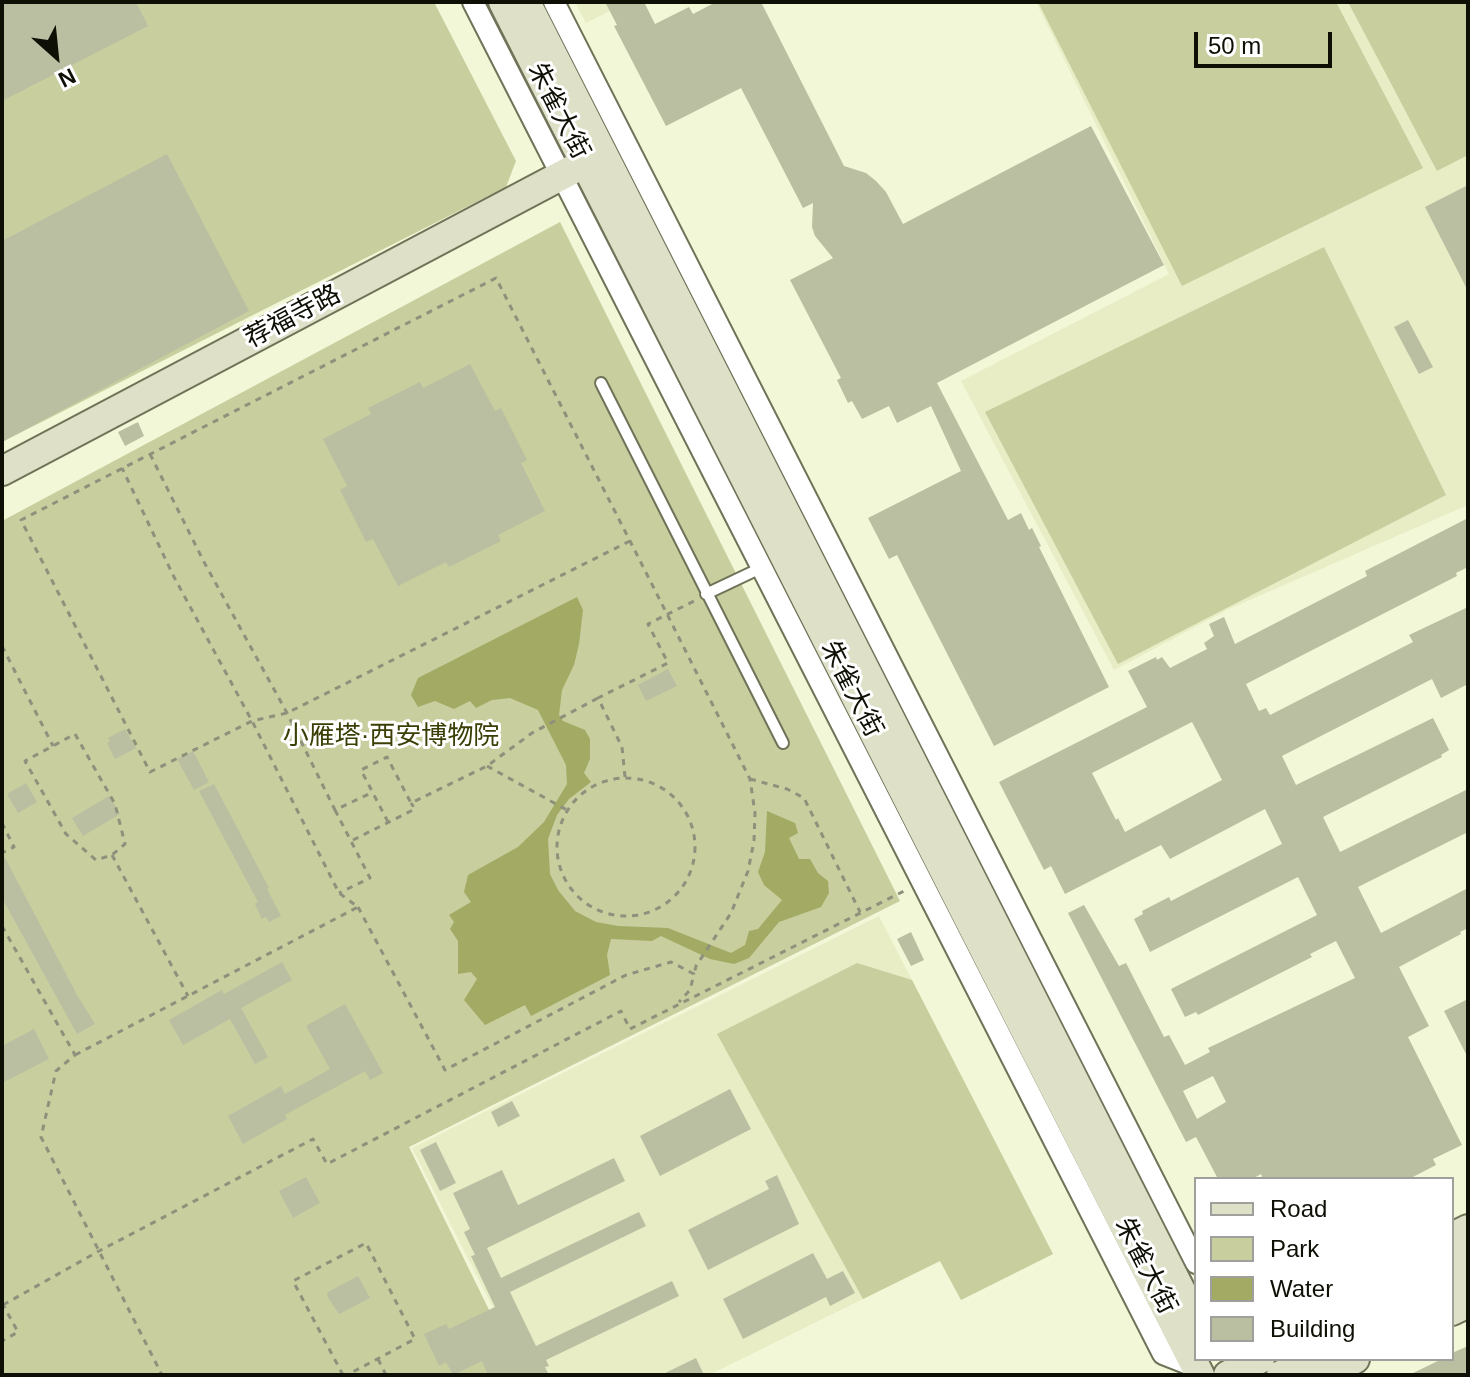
<!DOCTYPE html>
<html>
<head>
<meta charset="utf-8">
<style>
  body { margin:0 }
  #map { position:relative; width:1470px; height:1377px; overflow:hidden; background:#f2f7d7; font-family:Arial,sans-serif }
  canvas { display:block }
  .frame { position:absolute; inset:0; border:4px solid #0e0f05; pointer-events:none }
  .legend { position:absolute; left:1194px; top:1177px; width:260px; height:184px; box-sizing:border-box; background:#fff; border:2px solid #9f9f9b; margin:0; padding:10px 14px; list-style:none; font-size:24px; color:#0e0f05 }
  .legend li { display:flex; align-items:center; gap:16px; height:40px }
  .legend b { width:40px; border:2px solid #9f9f9b }
  .north { position:absolute; left:16px; top:16px; width:80px; height:80px; -webkit-text-stroke:6px #fff; paint-order:stroke; rotate:153deg; font-size:22px; font-weight:700; line-height:32px; text-align:center; color:#0e0f05 }
  .north::after { content:''; display:block; margin:auto; width:28px; height:36px; background:#0e0f05; clip-path:polygon(50% 0,100% 100%,50% 72%,0 100%) }
  .scale { position:absolute; left:1194px; top:32px; width:138px; height:36px; box-sizing:border-box; border:4px solid #0e0f05; border-top:0; padding-left:10px; font-size:24px; line-height:28px; white-space:nowrap; color:#0e0f05; -webkit-text-stroke:6px #fff; paint-order:stroke }
</style>
</head>
<body>
<div id="map">
<canvas width="1470" height="1377"></canvas>
<div class="frame"></div>
<ul class="legend">
<li><b style="height:10px;background:#dee0c8"></b>Road</li>
<li><b style="height:22px;background:#c8ce9e"></b>Park</li>
<li><b style="height:22px;background:#a3aa63"></b>Water</li>
<li><b style="height:22px;background:#bbbfa1"></b>Building</li>
</ul>
<div class="north">N</div>
<div class="scale">50 m</div>
</div>
<script>
const ctx = document.querySelector('canvas').getContext('2d');
ctx.lineJoin = 'round';
function fillPath(path, color) {
  ctx.fillStyle = color;
  ctx.fill(path, 'evenodd');
}
function toPath(rows) {
  const path = new Path2D();
  for (const r of rows) {
    if (r.length === 3) {
      path.moveTo(r[0] + r[2], r[1]);
      path.arc(r[0], r[1], r[2], 0, 2 * Math.PI);
      continue;
    }
    path.moveTo(r[0], r[1]);
    for (let i = 2; i < r.length; i += 2) path.lineTo(r[i], r[i + 1]);
  }
  return path;
}
function strokePath(path, color, width, dash) {
  ctx.strokeStyle = color;
  ctx.lineWidth = width;
  ctx.lineCap = dash ? 'butt' : 'round';
  ctx.setLineDash(dash || []);
  ctx.stroke(path);
}
function drawText(font, color, halo, rows, align = 'center') {
  ctx.font = font + ' Arial,"Noto Sans SC",sans-serif';
  ctx.lineWidth = 6;
  ctx.setLineDash([]);
  ctx.textBaseline = 'middle';
  ctx.strokeStyle = halo;
  ctx.fillStyle = color;
  for (const [text, x, y, turn = 0] of rows) {
    ctx.save();
    ctx.translate(x, y);
    ctx.rotate((+turn || 0) * Math.PI / 180);
    ctx.textAlign = isNaN(turn) ? turn : align;
    if (halo) ctx.strokeText(text, 0, 0);
    ctx.fillText(text, 0, 0);
    ctx.restore();
  }
}
fillPath(toPath([
  [575,2,628,2,586,23],
  [1036,2,1468,2,1468,505,1229,609,1114,670,961,381,1169,274],
  [879,916,1053,1254,961,1300,940,1261,709,1375,527,1375,412,1148]
]), '#e8edc6');
fillPath(toPath([
  [2,2,434,2,516,161,506,187,2,442],
  [1038,2,1336,2,1423,168,1182,286],
  [1348,2,1468,2,1468,155,1437,171],
  [560,222,900,901,409,1147,521,1375,2,1375,2,521],
  [1324,247,1446,495,1118,664,985,412],
  [857,963,912,980,1053,1254,961,1300,940,1261,863,1299,717,1034]
]), '#c8ce9e');
fillPath(toPath([
  [577,597,583,610,579,644,574,665,562,690,559,715,563,721,585,730,590,739,590,759,584,773,591,782,569,799,557,815,548,839,550,874,558,890,575,911,596,922,618,926,668,928,731,953,745,945,749,931,758,929,782,900,764,885,758,872,765,852,767,811,795,823,798,833,789,838,799,859,810,859,818,873,828,881,829,893,821,907,779,922,749,958,734,964,710,959,661,936,652,941,611,939,607,955,610,975,531,1016,525,1005,485,1025,464,1000,477,979,471,972,458,974,458,941,450,929,454,922,449,915,471,902,464,892,468,875,518,847,544,822,567,784,566,765,538,710,510,698,492,700,476,708,470,701,454,709,435,701,418,707,411,695,418,678]
]), '#a3aa63');
fillPath(toPath([
  [2,2,136,2,148,26,2,101],
  [605,2,644,2,655,24,689,7,693,14,716,2,761,2,844,166,866,173,876,181,886,192,903,224,1091,126,1164,265,937,383,1008,520,1021,513,1029,530,1032,528,1041,546,1039,547,1109,687,994,746,897,555,889,559,868,518,961,471,931,406,897,423,889,406,862,419,852,401,848,403,837,380,841,378,790,280,833,258,815,236,812,227,813,203,803,208,741,88,666,126,614,26,617,25],
  [167,154,249,311,2,442,2,241],
  [1468,185,1468,291,1425,207],
  [1408,320,1433,367,1419,374,1394,327],
  [470,364,495,411,501,408,527,460,521,463,545,511,498,535,501,541,449,567,446,562,398,586,373,539,366,542,340,490,347,486,323,439,371,414,368,408,420,382,423,388],
  [138,422,144,436,125,446,118,432],
  [1468,518,1468,567,1456,573,1457,576,1246,684,1259,711,1266,708,1270,715,1413,642,1409,635,1468,607,1468,684,1441,698,1432,679,1282,756,1296,785,1433,718,1449,750,1441,755,1442,757,1323,817,1340,852,1468,789,1468,832,1358,887,1381,933,1468,888,1468,928,1460,932,1461,934,1399,967,1429,1026,1408,1037,1462,1145,1433,1159,1436,1165,1409,1179,1263,1179,1261,1174,1252,1179,1218,1179,1196,1137,1186,1142,1068,913,1084,905,1119,966,1126,963,1164,1037,1169,1035,1185,1065,1210,1052,1208,1048,1355,978,1336,941,1310,954,1312,957,1253,987,1198,1015,1196,1012,1185,1017,1171,989,1317,915,1298,877,1150,952,1134,919,1143,914,1142,911,1169,897,1171,901,1282,844,1265,809,1170,859,1161,845,1065,894,1051,866,1044,870,999,782,1147,707,1128,671,1156,657,1157,660,1162,657,1170,668,1207,649,1204,643,1214,636,1209,624,1224,617,1235,644,1367,576,1365,571],
  [1192,722,1222,780,1125,832,1118,818,1116,820,1092,773],
  [1213,1076,1226,1102,1197,1119,1183,1091],
  [668,669,677,686,646,701,638,685],
  [125,729,136,748,115,759,107,743,110,741,108,738],
  [193,751,209,782,194,790,177,759],
  [26,783,37,802,18,813,7,794],
  [214,784,269,888,267,889,281,916,269,922,266,917,262,919,255,904,258,902,199,791],
  [109,796,120,814,83,836,72,818],
  [2,852,77,995,95,1024,77,1034,2,898],
  [911,932,924,960,911,966,897,939],
  [282,962,292,980,241,1008,268,1057,255,1064,230,1019,183,1045,169,1020,222,990,224,994],
  [1468,999,1468,1058,1444,1011],
  [345,1004,383,1073,370,1080,365,1071,285,1115,287,1119,243,1144,228,1116,281,1086,285,1094,330,1069,306,1026],
  [34,1029,49,1059,2,1083,2,1046],
  [730,1089,751,1129,660,1176,640,1136],
  [512,1101,520,1116,498,1127,491,1112],
  [436,1142,456,1183,440,1191,420,1150],
  [614,1158,625,1181,487,1248,501,1278,639,1212,646,1226,510,1292,536,1346,672,1281,679,1296,546,1360,549,1366,545,1367,549,1375,488,1375,482,1361,453,1375,446,1362,439,1366,424,1334,446,1324,449,1329,495,1307,471,1256,475,1255,464,1232,470,1229,453,1193,502,1170,518,1205],
  [777,1175,799,1224,708,1270,688,1230,769,1189,765,1181],
  [306,1177,320,1203,293,1218,279,1191],
  [813,1253,827,1279,843,1271,855,1293,830,1306,826,1297,743,1339,723,1299],
  [358,1276,370,1298,339,1314,327,1296,328,1292],
  [1468,1346,1468,1375,1409,1375,1442,1359,1452,1359,1452,1353],
  [696,1358,704,1375,661,1375]
]), '#bbbfa1');
const lane = toPath([
  [601,383,783,743],
  [706,594,763,567]
]);
const street = toPath([
  [473,2,1163,1354,1196,1367],
  [554,2,1196,1263]
]);
const secondary = toPath([
  [503,2,1200,1375],
  [526,2,1196,1320],
  [2,471,585,163],
  [1452,1237,1468,1229],
  [1452,1262,1468,1254],
  [1452,1287,1468,1279],
  [1452,1311,1468,1303],
  [1228,1375,1260,1359],
  [1281,1375,1312,1359],
  [1323,1375,1355,1359]
]);
strokePath(lane, '#707358', 14);
strokePath(street, '#707358', 24);
strokePath(secondary, '#707358', 32);
strokePath(toPath([
  [150,454,204,562,287,713,335,810,373,792],
  [630,541,287,713,252,721,150,772,21,520,496,278,630,541,667,614,750,779,755,813,754,841,748,871,731,913,696,966,694,974],
  [2,646,53,746],
  [75,734,115,804,125,844,112,855,96,860,66,834,25,761,75,734],
  [487,766,567,810],
  [625,777,622,747,598,698,668,663,648,624,696,600],
  [626,847,69],
  [750,779,787,789,804,798,860,912],
  [335,810,370,878,339,893],
  [388,822,361,770,387,757,411,803,487,766,532,733,598,698],
  [2,823,14,847,2,853],
  [353,840,415,809,411,803],
  [112,855,188,996],
  [358,907,445,1070,626,975,671,962,694,974,690,990,679,1002],
  [2,926,75,1055,56,1071,41,1137,162,1375],
  [75,1055,358,907,339,893,252,721,174,577,122,468],
  [2,1303,18,1332,2,1341],
  [3,1305,99,1251,313,1139,327,1164,621,1011,630,1029,904,891],
  [378,1359,386,1375],
  [343,1375,293,1281,366,1243,415,1339,347,1375]
]), '#8e917b', 3, [6, 6]);
strokePath(lane, '#fff', 10);
strokePath(street, '#fff', 20);
strokePath(secondary, '#dee0c8', 28);
drawText('26px', '#0e0f05', '#fff', [
  ["朱雀大街",558,111,63],
  ["荐福寺路",293,317,-28],
  ["朱雀大街",851,689,63],
  ["朱雀大街",1145,1266,63]
]);
drawText('26px', '#3b3f05', '#fff', [
  ["小雁塔·西安博物院",391,737]
]);
</script>
</body>
</html>
